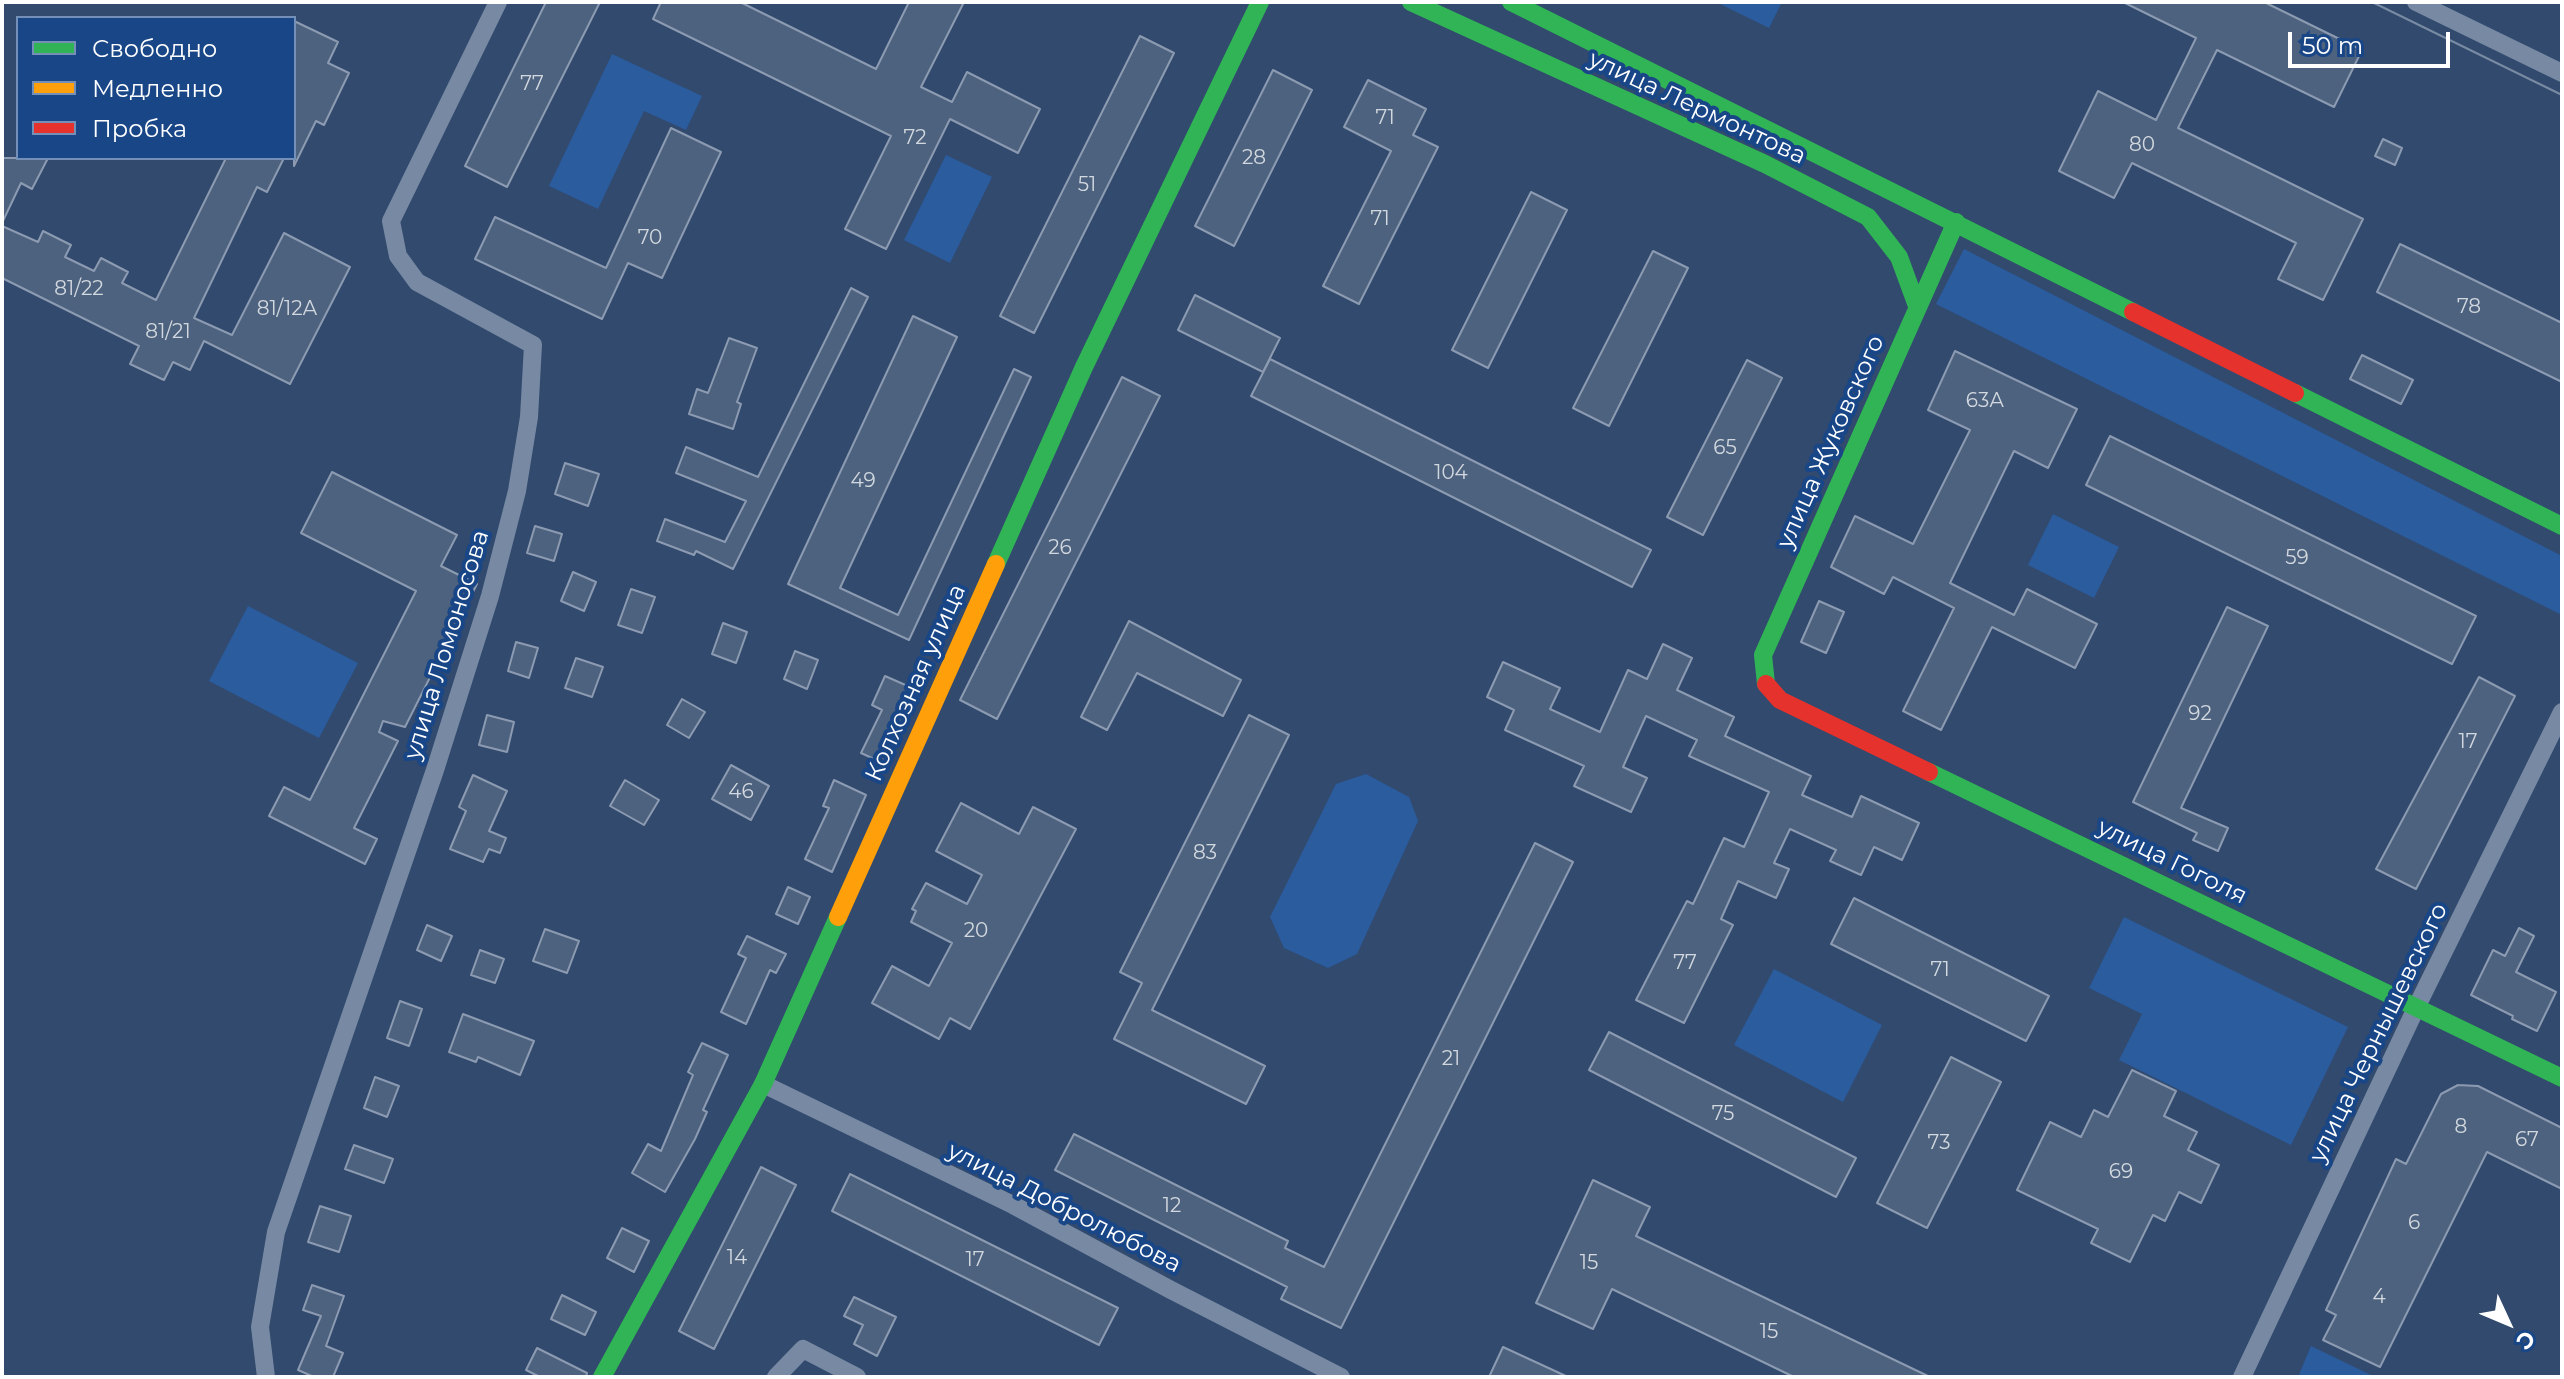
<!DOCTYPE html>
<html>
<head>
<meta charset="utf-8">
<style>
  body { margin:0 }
  #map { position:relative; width:2564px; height:1379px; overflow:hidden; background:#314a6e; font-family:Montserrat,sans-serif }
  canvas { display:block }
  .frame { position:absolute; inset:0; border:4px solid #fff; pointer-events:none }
  .legend { position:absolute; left:16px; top:16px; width:280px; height:144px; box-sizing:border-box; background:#184687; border:2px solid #7490b7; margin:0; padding:10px 14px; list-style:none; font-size:24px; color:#fff }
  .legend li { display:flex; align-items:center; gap:16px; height:40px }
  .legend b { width:40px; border:2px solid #7490b7 }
  .north { position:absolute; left:2468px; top:1283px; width:80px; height:80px; -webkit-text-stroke:6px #184687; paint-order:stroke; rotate:134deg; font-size:22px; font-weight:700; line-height:32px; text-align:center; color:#fff }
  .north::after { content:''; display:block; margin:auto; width:28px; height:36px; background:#fff; clip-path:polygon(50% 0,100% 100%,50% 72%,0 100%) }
  .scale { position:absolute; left:2288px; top:32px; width:162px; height:36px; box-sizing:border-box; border:4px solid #fff; border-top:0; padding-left:10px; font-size:24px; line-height:28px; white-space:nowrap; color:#fff; -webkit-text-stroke:6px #184687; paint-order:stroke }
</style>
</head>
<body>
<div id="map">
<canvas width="2564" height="1379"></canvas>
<div class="frame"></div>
<ul class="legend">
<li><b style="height:10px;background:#30b455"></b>Свободно</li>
<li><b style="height:10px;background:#ff9f0a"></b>Медленно</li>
<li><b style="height:10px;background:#e5322d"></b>Пробка</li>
</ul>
<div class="north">С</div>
<div class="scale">50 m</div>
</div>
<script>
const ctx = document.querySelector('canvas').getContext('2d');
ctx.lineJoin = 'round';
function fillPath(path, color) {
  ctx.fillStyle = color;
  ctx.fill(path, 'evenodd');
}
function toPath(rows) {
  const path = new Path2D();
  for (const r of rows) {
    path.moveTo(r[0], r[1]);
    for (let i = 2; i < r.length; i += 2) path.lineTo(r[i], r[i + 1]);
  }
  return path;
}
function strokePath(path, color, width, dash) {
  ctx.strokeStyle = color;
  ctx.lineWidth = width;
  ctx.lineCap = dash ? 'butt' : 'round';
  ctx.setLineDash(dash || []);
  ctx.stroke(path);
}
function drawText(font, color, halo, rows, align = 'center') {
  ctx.font = font + ' Montserrat,sans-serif';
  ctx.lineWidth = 8;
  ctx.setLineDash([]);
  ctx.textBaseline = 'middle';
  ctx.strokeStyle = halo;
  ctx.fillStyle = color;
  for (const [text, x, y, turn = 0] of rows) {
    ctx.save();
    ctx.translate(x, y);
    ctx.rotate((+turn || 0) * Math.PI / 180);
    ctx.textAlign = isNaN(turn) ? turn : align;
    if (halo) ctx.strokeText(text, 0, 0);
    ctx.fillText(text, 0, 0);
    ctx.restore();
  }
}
fillPath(toPath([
  [1716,2,1782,2,1769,28],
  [612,54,702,96,686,130,644,111,598,209,549,186],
  [946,155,992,177,950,263,904,240],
  [1964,249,2562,556,2562,615,1936,304],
  [2053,514,2119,547,2094,598,2028,565],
  [248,606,358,663,319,738,209,681],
  [1366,774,1409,797,1418,821,1357,954,1328,968,1284,948,1270,917,1336,784],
  [2124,917,2348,1027,2291,1145,2119,1060,2142,1014,2089,988],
  [1774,969,1882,1025,1843,1102,1734,1045],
  [2311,1346,2375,1377,2298,1377]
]), '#2b5c9e');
const building = toPath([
  [546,2,600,2,507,187,465,166,546,2],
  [661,2,740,2,876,69,909,2,964,2,921,87,952,102,967,72,1040,109,1018,153,950,119,886,249,845,229,891,136,653,19,661,2],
  [2123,2,2264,2,2362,50,2334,107,2217,50,2178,128,2363,219,2323,300,2278,279,2296,243,2132,163,2114,198,2059,171,2098,91,2156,120,2196,38,2123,2],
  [294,21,338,42,328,63,349,73,324,125,316,121,294,166,294,21],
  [1140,36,1174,53,1034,333,1000,316,1140,36],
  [1273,70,1312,90,1234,246,1195,226,1273,70],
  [1368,80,1426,109,1413,135,1438,147,1359,304,1323,286,1391,151,1344,127,1368,80],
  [671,128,721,152,662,278,628,263,602,319,475,259,495,217,606,268,671,128],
  [2383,139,2402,148,2395,165,2375,156,2383,139],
  [2,158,48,158,32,189,21,183,2,223,2,158],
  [226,158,284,158,267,192,257,187,194,318,232,335,284,233,350,267,290,384,204,341,190,370,173,362,164,380,130,364,139,346,2,278,2,226,38,242,43,231,71,245,65,257,94,271,101,258,128,272,122,283,156,300,226,158],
  [1531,192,1567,210,1488,368,1452,350,1531,192],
  [2400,244,2562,323,2562,382,2377,292,2400,244],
  [1653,251,1688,268,1609,426,1573,408,1653,251],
  [851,288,868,297,733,569,696,551,694,555,657,541,665,519,725,542,746,501,676,473,686,447,758,477,851,288],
  [1195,295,1280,338,1263,372,1178,330,1195,295],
  [913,316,957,337,840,588,898,615,1014,369,1031,377,909,640,788,584,913,316],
  [729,338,757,348,737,402,741,404,733,429,689,414,697,389,708,393,729,338],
  [1955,351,2077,409,2048,468,2014,451,1950,583,2014,615,2027,589,2097,624,2075,668,1992,627,1941,730,1903,711,1954,608,1893,577,1884,594,1831,567,1855,516,1913,544,1970,430,1928,410,1955,351],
  [2362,355,2413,380,2401,404,2350,379,2362,355],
  [1270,359,1651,550,1632,587,1251,396,1270,359],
  [1747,360,1782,378,1703,535,1667,517,1747,360],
  [1122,377,1160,396,997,719,960,700,1122,377],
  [2110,436,2476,616,2452,664,2086,485,2110,436],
  [565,463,599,474,588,506,555,494,565,463],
  [332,472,457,535,441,566,477,584,405,727,383,721,379,732,398,741,354,828,377,839,365,864,269,816,284,787,310,800,416,591,301,533,332,472],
  [535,526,562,534,554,561,527,553,535,526],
  [573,572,596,582,584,611,561,601,573,572],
  [631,589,655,597,642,633,618,625,631,589],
  [1819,601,1844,612,1826,653,1801,642,1819,601],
  [2227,607,2268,626,2181,808,2228,828,2218,851,2193,840,2197,833,2133,802,2227,607],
  [1129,621,1241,680,1223,716,1137,673,1107,730,1081,717,1129,621],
  [723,623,747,632,736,663,712,654,723,623],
  [516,642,538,648,529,678,508,671,516,642],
  [1663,644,1692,658,1677,690,1734,717,1725,736,1811,776,1802,795,1852,817,1861,796,1919,823,1902,860,1874,847,1861,875,1830,861,1836,850,1790,829,1774,863,1789,869,1776,898,1738,881,1721,919,1733,925,1684,1023,1636,1000,1687,901,1693,904,1724,838,1744,847,1769,792,1689,756,1697,740,1646,716,1623,767,1647,778,1631,812,1574,786,1584,766,1505,730,1514,710,1487,697,1503,662,1560,688,1550,709,1600,732,1628,670,1647,679,1663,644],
  [795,651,818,660,807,689,784,679,795,651],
  [576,658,603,667,592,697,565,688,576,658],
  [885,676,919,691,883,763,861,753,882,710,872,705,885,676],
  [2479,677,2515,696,2416,889,2376,869,2479,677],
  [682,699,705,712,689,738,667,725,682,699],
  [487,715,514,722,507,752,479,745,487,715],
  [1249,715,1289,735,1152,1010,1265,1066,1246,1104,1114,1039,1142,983,1120,972,1249,715],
  [731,765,769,786,751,820,712,799,731,765],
  [473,775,507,791,489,831,506,838,500,853,489,849,483,862,450,849,466,811,459,807,473,775],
  [625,780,659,800,644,825,610,806,625,780],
  [834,780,866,795,832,872,805,859,829,808,823,806,834,780],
  [961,803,1019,834,1033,807,1076,829,970,1029,950,1018,939,1039,872,1003,892,966,929,986,952,943,911,922,916,911,912,909,926,883,967,904,982,875,936,851,961,803],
  [1535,843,1573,862,1341,1328,1281,1299,1287,1287,1055,1170,1074,1134,1288,1241,1285,1248,1324,1267,1535,843],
  [788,887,810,897,798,924,776,914,788,887],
  [1854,898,2049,996,2026,1041,1831,944,1854,898],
  [427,925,452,936,441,961,417,950,427,925],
  [2519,928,2534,936,2516,972,2556,992,2537,1031,2512,1019,2513,1016,2471,995,2493,950,2505,956,2519,928],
  [545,929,579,941,567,973,533,961,545,929],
  [747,936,786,954,776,973,770,970,746,1024,721,1012,746,958,738,954,747,936],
  [480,950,504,959,495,983,471,975,480,950],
  [400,1001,422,1009,409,1046,387,1038,400,1001],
  [463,1014,534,1041,520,1075,478,1057,476,1062,449,1052,463,1014],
  [1609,1032,1856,1158,1836,1197,1589,1070,1609,1032],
  [702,1043,728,1055,703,1110,707,1112,695,1139,665,1192,632,1173,648,1144,661,1151,693,1075,688,1072,702,1043],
  [1951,1057,2001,1082,1927,1228,1877,1203,1951,1057],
  [2132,1070,2176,1091,2164,1116,2197,1132,2188,1150,2219,1165,2201,1203,2179,1192,2165,1221,2153,1215,2130,1262,2091,1243,2098,1229,2017,1190,2050,1122,2081,1137,2094,1110,2108,1117,2132,1070],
  [375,1077,399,1086,387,1117,364,1108,375,1077],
  [2458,1085,2478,1086,2562,1128,2562,1189,2487,1152,2380,1367,2323,1340,2336,1315,2326,1310,2396,1159,2406,1164,2441,1094,2458,1085],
  [354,1145,393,1159,384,1183,345,1169,354,1145],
  [761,1167,796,1185,714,1349,679,1331,761,1167],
  [850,1174,1118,1308,1099,1345,832,1211,850,1174],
  [1593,1180,1650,1207,1636,1236,1930,1377,1794,1377,1612,1289,1593,1329,1536,1303,1593,1180],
  [320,1206,351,1216,339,1252,308,1242,320,1206],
  [622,1228,649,1241,634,1272,607,1258,622,1228],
  [312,1285,344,1296,326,1346,343,1353,333,1377,314,1377,298,1370,321,1316,303,1310,312,1285],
  [562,1295,596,1312,585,1335,551,1319,562,1295],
  [854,1297,896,1317,877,1356,854,1344,863,1325,844,1316,854,1297],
  [1503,1347,1568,1377,1489,1377,1503,1347],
  [537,1348,587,1373,586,1377,540,1377,526,1370,537,1348]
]);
fillPath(building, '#4d627e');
strokePath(building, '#8c9bb1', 2);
strokePath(toPath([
  [2416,2,2562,73],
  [763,1084,1013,1205,1171,1290,1341,1377],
  [266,1377,260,1327,276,1232,435,770,490,596,517,491,529,417,533,345,417,282,398,256,391,221,498,2],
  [776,1377,803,1349,857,1377],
  [2242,1377,2417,1006,2562,712]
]), '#788aa3', 18);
strokePath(toPath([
  [1411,2,1765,164,1868,217,1899,257,1917,306],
  [1511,2,2133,312],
  [2295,393,2562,526],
  [996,564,1084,367,1260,2],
  [1766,684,1763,655,1956,222],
  [1929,772,2562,1078],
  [602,1377,763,1084,838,917]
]), '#30b455', 18);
strokePath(toPath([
  [838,917,996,564]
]), '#ff9f0a', 18);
strokePath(toPath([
  [2133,312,2295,393],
  [1766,684,1780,700,1929,772]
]), '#e5322d', 18);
strokePath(toPath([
  [2372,2,2562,95]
]), '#798ba3', 2);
drawText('20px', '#d2d8df', null, [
  ["77",532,84],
  ["71",1385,118],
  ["72",915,138],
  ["80",2142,145],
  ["28",1254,158],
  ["51",1087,185],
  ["71",1380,219],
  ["70",650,238],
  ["81/22",79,289],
  ["78",2469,307],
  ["81/12А",287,309],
  ["81/21",168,332],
  ["63А",1985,401],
  ["65",1725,448],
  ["104",1451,473],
  ["49",863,481],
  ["26",1060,548],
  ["59",2297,558],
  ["92",2200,714],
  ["17",2468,742],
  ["46",741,792],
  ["83",1205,853],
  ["20",976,931],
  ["77",1685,963],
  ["71",1940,970],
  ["21",1451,1059],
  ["75",1723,1114],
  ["8",2461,1127],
  ["67",2527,1140],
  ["73",1939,1143],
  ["69",2121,1172],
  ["12",1172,1206],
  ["6",2414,1223],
  ["14",737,1258],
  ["17",975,1260],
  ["15",1589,1263],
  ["4",2379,1297],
  ["15",1769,1332]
]);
drawText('24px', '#fff', '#184687', [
  ["улица Лермонтова",1697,108,25],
  ["улица Жуковского",1831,442,-66],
  ["улица Ломоносова",447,645,-73],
  ["Колхозная улица",916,683,-66],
  ["улица Гоголя",2172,862,26],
  ["улица Чернышевского",2379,1033,-64],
  ["улица Добролюбова",1064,1208,27]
]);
</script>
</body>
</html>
